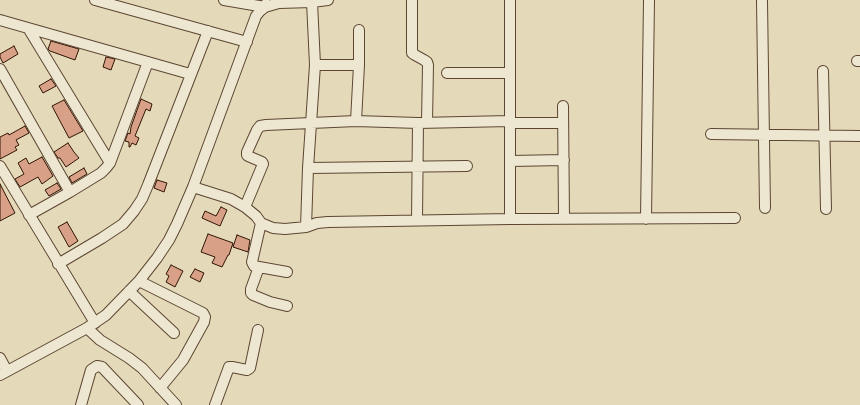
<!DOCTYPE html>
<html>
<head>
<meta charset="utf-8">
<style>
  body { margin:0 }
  canvas { display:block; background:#e4daba }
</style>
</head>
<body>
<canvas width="860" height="405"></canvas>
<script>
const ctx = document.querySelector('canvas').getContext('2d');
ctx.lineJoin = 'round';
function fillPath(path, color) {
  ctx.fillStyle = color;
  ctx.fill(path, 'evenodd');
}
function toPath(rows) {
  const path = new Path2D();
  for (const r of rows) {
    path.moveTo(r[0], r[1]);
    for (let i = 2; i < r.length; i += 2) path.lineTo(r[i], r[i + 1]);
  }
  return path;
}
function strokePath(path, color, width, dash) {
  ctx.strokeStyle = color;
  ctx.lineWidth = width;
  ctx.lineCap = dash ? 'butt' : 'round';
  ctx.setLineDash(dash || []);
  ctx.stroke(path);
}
const building = toPath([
  [51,41,79,49,75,60,50,51,48,49,51,41],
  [14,46,18,54,3,63,0,57,0,54,14,46],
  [106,57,115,59,111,70,103,67,106,57],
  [51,79,56,86,43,93,39,86,51,79],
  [141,99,152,104,150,111,146,109,135,136,139,138,136,145,132,143,130,147,129,147,129,142,125,141,128,133,130,134,131,127,141,99],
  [64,100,83,131,69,138,52,106,64,100],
  [25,126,29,133,16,140,19,145,15,147,17,150,0,159,0,137,8,133,9,135,25,126],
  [68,143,74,152,79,158,66,167,60,158,58,158,54,152,68,143],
  [42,157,53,176,42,184,38,177,20,187,15,179,24,174,18,163,26,158,29,164,42,157],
  [84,168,87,174,72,183,69,177,84,168],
  [157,180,167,183,164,192,154,188,157,180],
  [57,183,61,189,49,196,45,190,57,183],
  [0,184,15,213,0,221,0,184],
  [221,207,227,210,220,226,202,218,205,211,216,216,221,207],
  [67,222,78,241,69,247,58,227,67,222],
  [208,234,233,243,229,255,228,255,222,267,212,263,215,257,201,252,208,234],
  [237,235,250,240,248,252,233,247,237,235],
  [171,265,183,271,175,287,166,282,169,276,166,274,171,265],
  [195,269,204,273,200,282,190,277,195,269]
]);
fillPath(building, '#d7a087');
strokePath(building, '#301403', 1);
const minor = toPath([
  [95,0,247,42],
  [224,0,265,7,266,4],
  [412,0,412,53,415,55,424,60,427,62,428,65,427,123],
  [510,0,510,219],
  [762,1,765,208],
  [0,20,190,74],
  [28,28,110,163],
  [857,61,860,61],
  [315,65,359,65],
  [0,69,70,192],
  [823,71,826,209],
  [447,73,510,73],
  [563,106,564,218],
  [356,121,359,65,359,30],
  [510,123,563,123],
  [711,134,860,136],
  [510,161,564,160],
  [0,166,95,323],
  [308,168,467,166],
  [193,187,231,199,245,207,256,216,261,223,273,228,285,229,306,227,317,223,328,222,510,219,735,218],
  [245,207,263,164,262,162,248,156,247,155,247,152,257,130,260,126,266,125,356,121,418,123,510,121],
  [29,215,70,192,101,173,106,168,110,163,148,62],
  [646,219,649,0],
  [417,220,418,123],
  [261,223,252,262,254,266,259,267,287,272],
  [306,227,308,168,315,65,312,2],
  [58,264,102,238,123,224,134,211,142,199,148,185,208,31],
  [259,267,251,289,251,293,253,295,270,302,287,306],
  [139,281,203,313,205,317,204,322,183,360,160,388],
  [129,291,174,333],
  [87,328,100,340,129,358,142,368,176,405],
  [0,358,7,371],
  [0,375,87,328,106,315,139,281,157,258,169,240,177,224,193,187,256,16,260,11,265,7,279,3,312,2,328,0],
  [81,405,91,370,97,366,102,367,138,405],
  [215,405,229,367,232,367,247,370,250,368,258,330]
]);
strokePath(minor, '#5d4631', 12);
strokePath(minor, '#ede7d2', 10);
</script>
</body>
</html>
